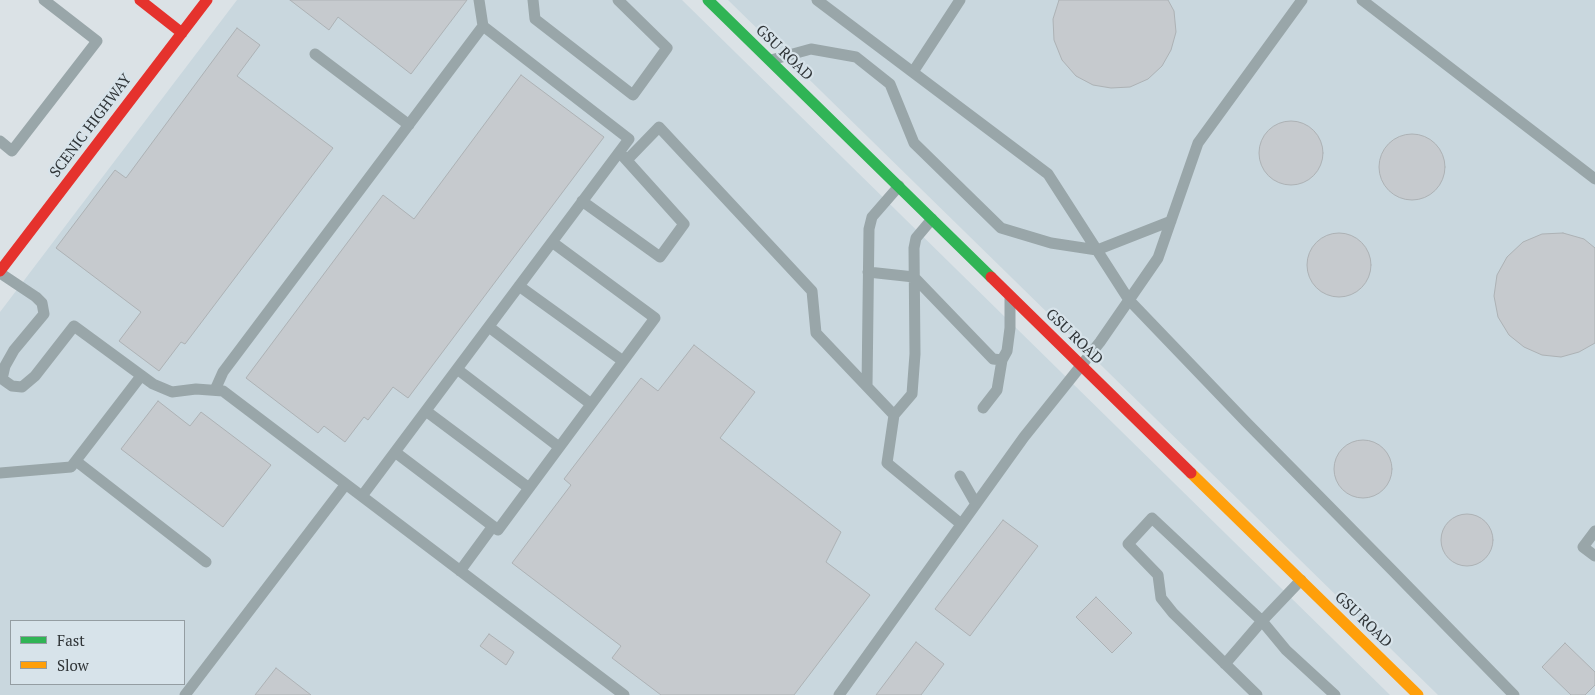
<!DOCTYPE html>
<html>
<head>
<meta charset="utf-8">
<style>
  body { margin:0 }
  #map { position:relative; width:1595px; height:695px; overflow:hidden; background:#dbe2e6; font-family:"PT Serif",serif }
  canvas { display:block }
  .legend { position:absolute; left:10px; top:620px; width:175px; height:65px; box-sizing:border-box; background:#d7e3ea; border:1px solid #949da2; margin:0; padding:6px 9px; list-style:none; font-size:15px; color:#2f3437 }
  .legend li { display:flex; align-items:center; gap:10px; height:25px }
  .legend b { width:25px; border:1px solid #949da2 }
</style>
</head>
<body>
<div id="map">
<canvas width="1595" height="695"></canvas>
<ul class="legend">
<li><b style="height:6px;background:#30b455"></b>Fast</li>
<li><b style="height:6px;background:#ff9f0a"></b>Slow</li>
</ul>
</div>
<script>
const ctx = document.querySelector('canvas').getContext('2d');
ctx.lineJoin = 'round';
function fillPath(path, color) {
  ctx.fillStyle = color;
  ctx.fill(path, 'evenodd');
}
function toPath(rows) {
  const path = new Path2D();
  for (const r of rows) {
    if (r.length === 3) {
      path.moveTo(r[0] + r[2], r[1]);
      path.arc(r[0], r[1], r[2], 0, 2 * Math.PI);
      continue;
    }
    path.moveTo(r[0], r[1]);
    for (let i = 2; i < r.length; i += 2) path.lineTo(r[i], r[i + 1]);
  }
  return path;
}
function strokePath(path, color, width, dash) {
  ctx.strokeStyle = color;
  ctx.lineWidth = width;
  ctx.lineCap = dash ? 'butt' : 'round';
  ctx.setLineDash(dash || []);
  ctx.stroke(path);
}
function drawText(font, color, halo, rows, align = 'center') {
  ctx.font = font + ' "PT Serif",serif';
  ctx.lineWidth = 4.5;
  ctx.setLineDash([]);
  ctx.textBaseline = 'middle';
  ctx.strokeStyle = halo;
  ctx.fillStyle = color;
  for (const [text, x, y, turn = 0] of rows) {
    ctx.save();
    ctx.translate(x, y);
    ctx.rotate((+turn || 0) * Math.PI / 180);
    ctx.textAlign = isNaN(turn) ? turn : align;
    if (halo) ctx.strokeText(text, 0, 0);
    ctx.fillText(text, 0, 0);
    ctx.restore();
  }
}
fillPath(toPath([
  [237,0,682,0,1390,695,0,695,0,312],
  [11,621,184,621,184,684,11,684],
  [728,0,1595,0,1595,695,1438,695]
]), '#c9d7de');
const building = toPath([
  [290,0,467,0,411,74,338,17,329,30,290,0],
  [1059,0,1168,0,1174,11,1176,32,1171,50,1162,66,1148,79,1130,87,1111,88,1093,85,1076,76,1062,60,1054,40,1053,19,1059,0],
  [237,28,260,45,237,76,333,148,185,344,181,342,159,371,119,341,141,312,56,248,115,170,126,178,237,28],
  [521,75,604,137,408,398,393,387,368,420,364,417,345,442,324,426,318,433,246,378,383,195,414,219,521,75],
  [1291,153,32],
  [1412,167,33],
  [1563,233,1584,239,1595,248,1595,343,1579,352,1561,357,1542,355,1524,347,1509,335,1498,317,1494,296,1497,275,1507,257,1523,242,1542,234,1563,233],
  [1339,265,32],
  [694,345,755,392,720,438,841,532,826,562,870,595,794,695,661,695,612,658,621,646,512,563,571,485,564,479,641,378,658,391,694,345],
  [158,401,190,426,201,412,271,465,223,527,121,449,158,401],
  [1363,469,29],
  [1467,540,26],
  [1003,520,1038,546,970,636,935,609,1003,520],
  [1096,597,1132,633,1112,653,1076,617,1096,597],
  [489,634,514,652,506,665,480,646,489,634],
  [916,642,944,664,921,695,876,695,916,642],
  [1565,643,1595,672,1595,685,1585,695,1571,695,1542,667,1565,643],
  [276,668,311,695,255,695,276,668]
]);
fillPath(building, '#c6cace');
strokePath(building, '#adb2b5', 1);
strokePath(toPath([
  [479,0,483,26],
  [533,0,535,19,633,95,667,48,618,0],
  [817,0,1048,174,1129,300,1247,423,1392,570,1514,695],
  [1362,0,1595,179],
  [315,54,409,125],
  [771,60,811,49,856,57,890,84,914,143,1001,228,1051,243,1097,250,1171,221],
  [913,72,960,0],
  [0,141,12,151,97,41,44,0],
  [627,160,659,127,812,291,816,333,894,415,887,463,961,524],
  [582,201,660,257,684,224,621,154],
  [868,272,914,277,993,359,1002,360,1007,351,1010,328,1010,299],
  [0,273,36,297,42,303,44,314,14,350,5,366,2,379,12,386,22,387,35,376,74,326,153,384,172,392,196,389,223,391,624,695],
  [519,286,623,361],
  [489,327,591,404],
  [457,369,559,447],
  [867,386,869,229,872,217,899,186],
  [215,390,223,372,483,26,629,139,362,496],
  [983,408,997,390,1002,360],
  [426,411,529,488],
  [894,415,912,394,915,354,914,248,916,238,932,219],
  [395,452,498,530,655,318,552,242],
  [76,461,206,562],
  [0,473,71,467,141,376],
  [960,476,976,504],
  [1595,531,1583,547,1595,556],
  [460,571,493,526],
  [1225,664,1262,621,1286,650,1335,695],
  [185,695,346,484],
  [839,695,1024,437,1100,342,1158,258,1198,143,1302,0],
  [1257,695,1173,613,1161,598,1158,575,1128,544,1152,518,1262,621,1301,580]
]), '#99a6a9', 11);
strokePath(toPath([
  [708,0,991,277]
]), '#30b455', 11);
strokePath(toPath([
  [1191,473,1418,695]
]), '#ff9f0a', 11);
strokePath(toPath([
  [140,0,182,33],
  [0,271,207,0],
  [991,277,1191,473]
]), '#e5322d', 11);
drawText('15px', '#2f3437', '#d7e3ea', [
  ["GSU ROAD",784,53,44],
  ["SCENIC HIGHWAY",91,126,-53],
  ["GSU ROAD",1074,337,44],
  ["GSU ROAD",1363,620,44]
]);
</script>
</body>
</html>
